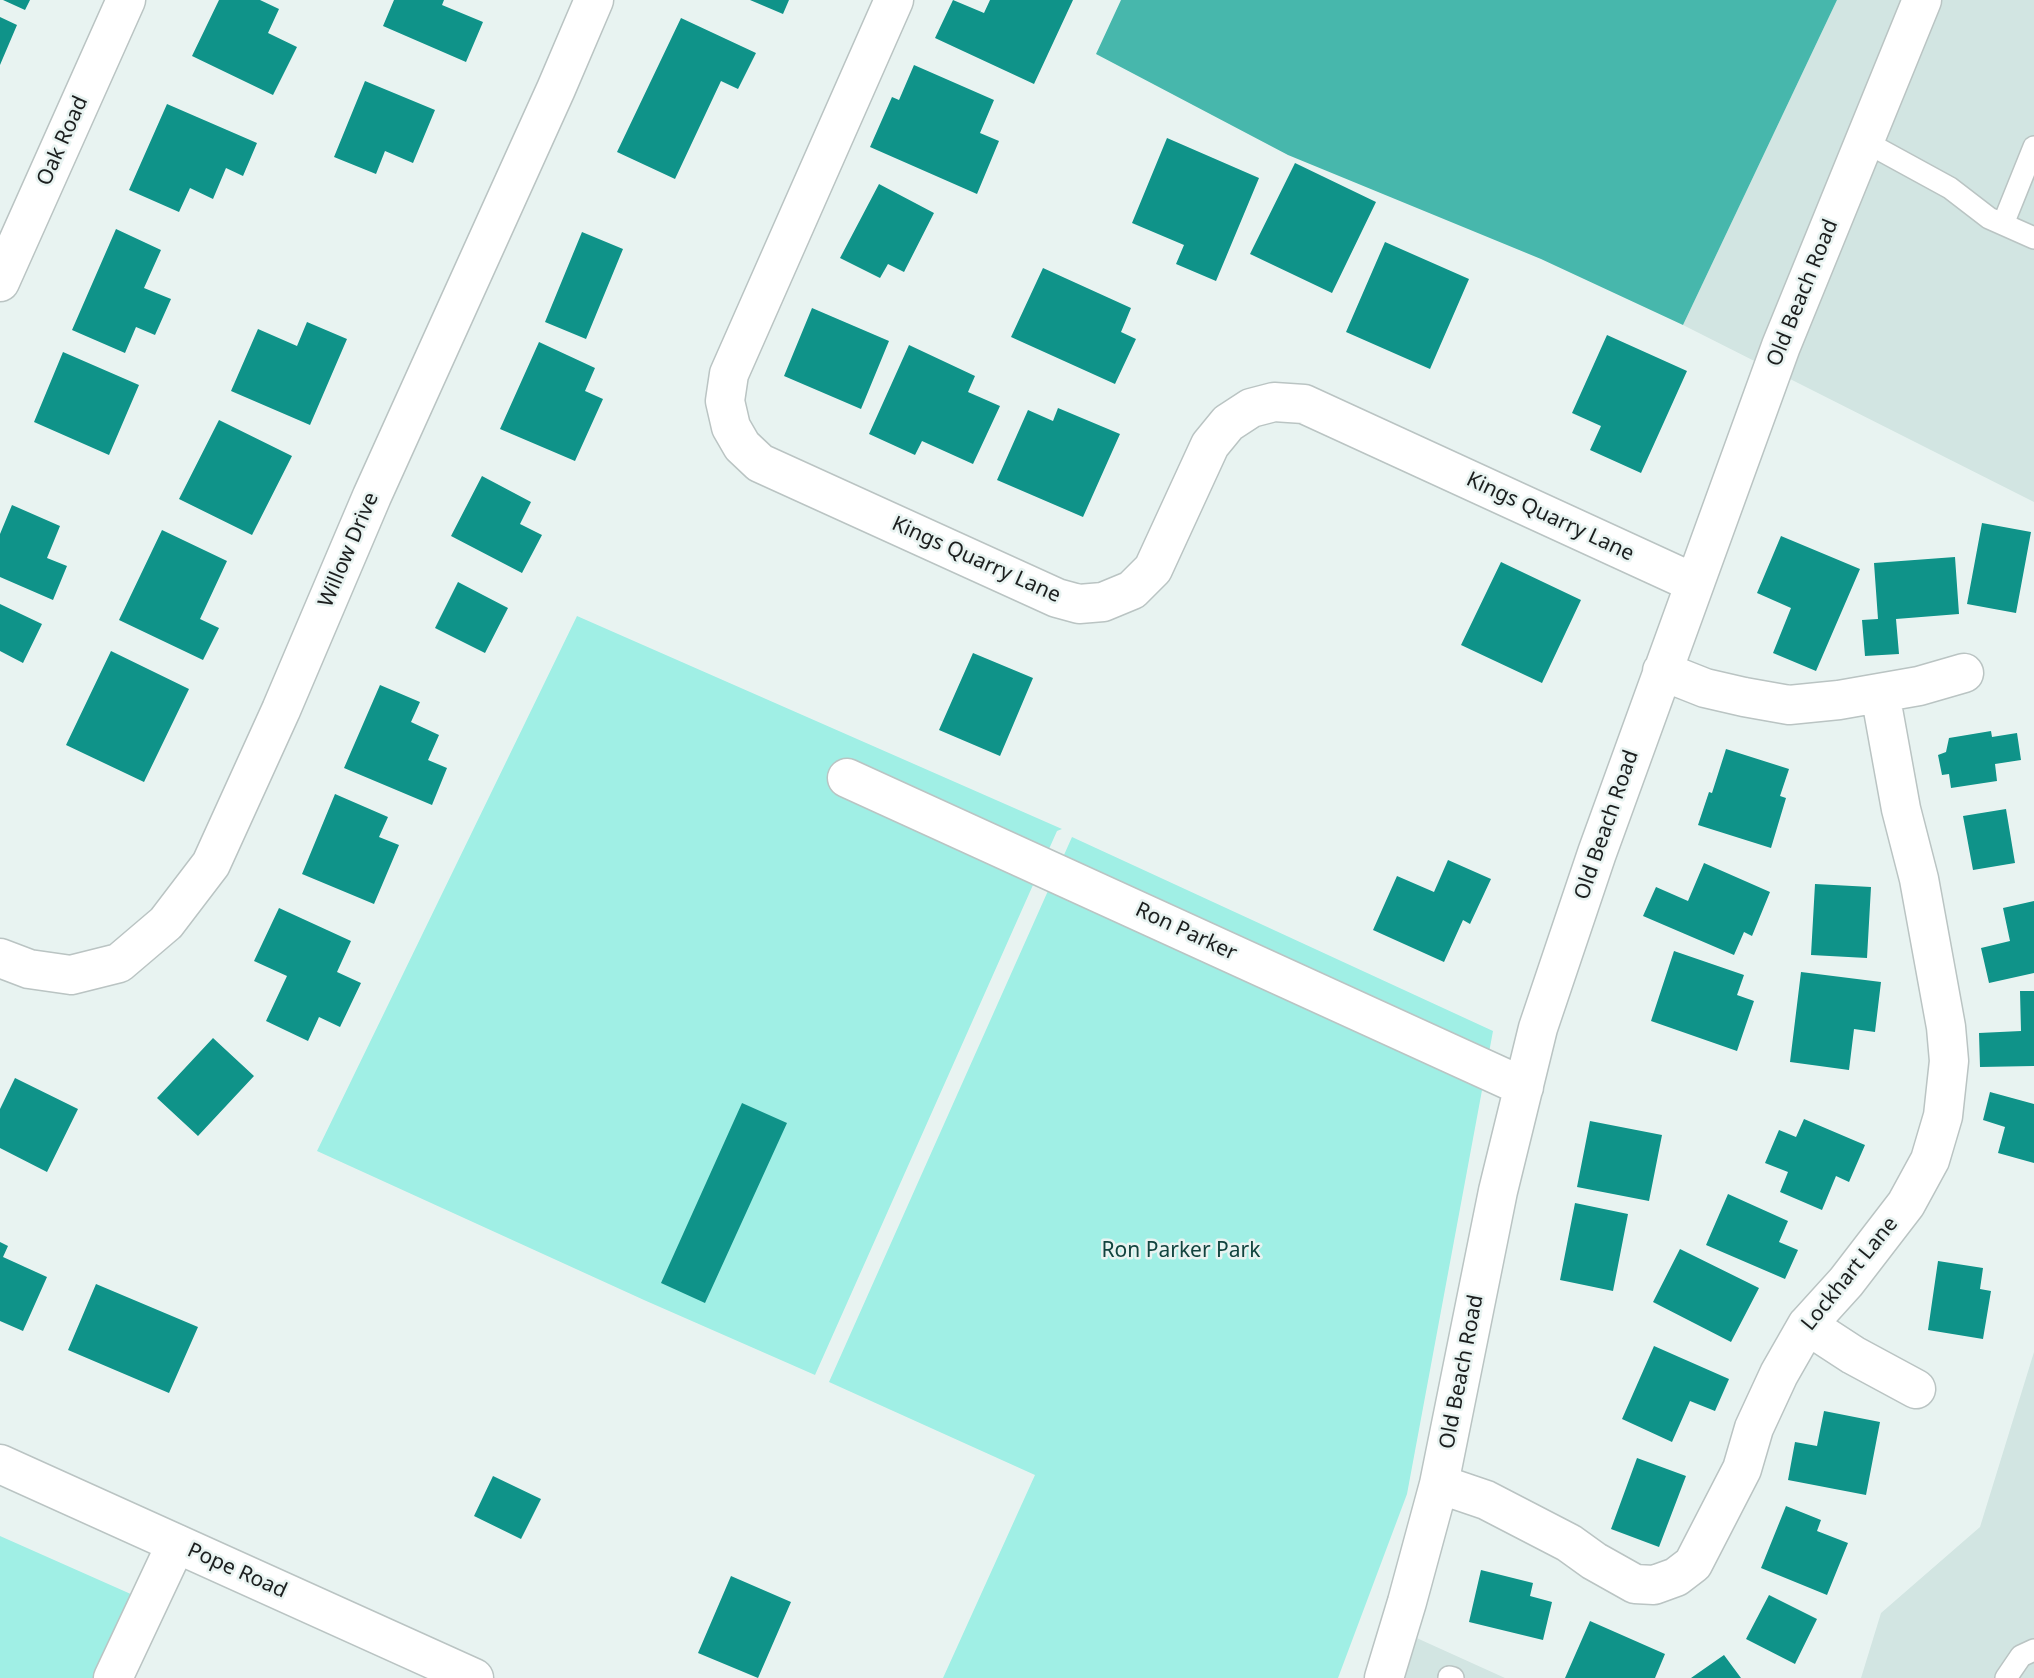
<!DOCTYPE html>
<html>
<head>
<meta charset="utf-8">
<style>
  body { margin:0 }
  canvas { display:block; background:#e8f3f1 }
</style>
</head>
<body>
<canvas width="2034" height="1678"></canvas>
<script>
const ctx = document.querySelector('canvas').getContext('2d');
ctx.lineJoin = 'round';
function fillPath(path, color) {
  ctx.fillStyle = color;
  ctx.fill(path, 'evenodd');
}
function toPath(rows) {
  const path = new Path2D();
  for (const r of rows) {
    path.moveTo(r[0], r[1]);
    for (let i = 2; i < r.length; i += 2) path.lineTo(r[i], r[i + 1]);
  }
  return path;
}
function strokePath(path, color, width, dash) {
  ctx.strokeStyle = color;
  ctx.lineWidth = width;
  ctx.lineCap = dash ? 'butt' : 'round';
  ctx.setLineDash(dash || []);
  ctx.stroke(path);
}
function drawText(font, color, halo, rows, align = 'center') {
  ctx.font = font + ' "Noto Sans",sans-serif';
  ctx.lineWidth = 5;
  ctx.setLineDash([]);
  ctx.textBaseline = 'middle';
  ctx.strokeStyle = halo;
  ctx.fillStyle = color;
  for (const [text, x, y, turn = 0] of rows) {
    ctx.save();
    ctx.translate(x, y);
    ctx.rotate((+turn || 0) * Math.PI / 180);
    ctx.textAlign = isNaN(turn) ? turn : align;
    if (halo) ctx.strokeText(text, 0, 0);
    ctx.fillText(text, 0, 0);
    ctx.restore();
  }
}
fillPath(toPath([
  [1837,0,2034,0,2034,502,1683,325],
  [2034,1352,2034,1678,1861,1678,1881,1613,1980,1527],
  [1399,1630,1505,1678,1379,1678]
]), '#d2e5e2');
fillPath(toPath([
  [577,616,1062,829,1057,831,815,1375,644,1300,317,1151],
  [1072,837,1493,1031,1407,1494,1338,1678,943,1678,1035,1475,829,1382],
  [0,1536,133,1595,96,1678,0,1678]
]), '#a0efe5');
fillPath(toPath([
  [1121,0,1837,0,1683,325,1541,259,1288,155,1096,54]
]), '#47b7ac');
fillPath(toPath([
  [3,0,30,0,25,10],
  [219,0,260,0,279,9,268,33,297,47,273,95,192,56],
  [394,0,444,0,442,5,483,22,466,62,383,26],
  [750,0,789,0,783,14],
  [953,0,984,13,990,0,1073,0,1034,84,935,38],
  [0,17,17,25,0,65],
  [681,18,756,53,738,89,721,81,675,179,617,152],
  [914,65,994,100,980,133,999,141,977,194,870,147,892,97,899,100],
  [365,81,435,110,413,163,385,151,376,174,334,157],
  [167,104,257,143,243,176,226,168,213,199,190,188,179,212,129,190],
  [1167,138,1259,178,1216,281,1176,264,1184,245,1132,223],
  [1295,163,1376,202,1332,293,1250,254],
  [879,184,934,213,904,272,888,264,880,278,840,258],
  [116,229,161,250,144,288,171,299,155,335,136,327,125,353,72,330],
  [582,232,623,249,586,339,545,322],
  [1385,242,1469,279,1430,369,1346,332],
  [1043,268,1131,308,1121,332,1136,339,1115,384,1011,337],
  [812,308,889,341,861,409,784,376],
  [307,322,347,339,310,425,231,391,258,329,297,346],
  [1607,335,1687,371,1641,473,1590,450,1601,426,1572,413],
  [539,342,595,368,585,391,603,399,575,461,500,429],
  [909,345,975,376,968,392,1000,406,973,464,922,441,915,455,869,434],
  [63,352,139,385,109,455,34,422],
  [1058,408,1120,434,1083,517,997,480,1028,410,1053,421],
  [219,420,292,456,252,535,179,499],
  [482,476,531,502,520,524,542,535,522,573,451,536],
  [12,505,60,526,47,558,67,566,53,600,0,577,0,534],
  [1982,523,2031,532,2016,613,1967,604],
  [162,530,227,561,200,619,219,628,203,660,119,620],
  [1781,536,1860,569,1816,671,1773,653,1791,608,1757,593],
  [1955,557,1959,614,1896,619,1899,654,1865,656,1862,620,1878,619,1874,563],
  [1501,562,1581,600,1542,683,1461,645],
  [458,582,508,608,485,653,435,628],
  [0,604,42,624,23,663,0,651],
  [111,651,189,689,144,782,66,745],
  [973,653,1033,678,1000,756,939,730],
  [380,685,420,702,411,722,439,735,428,760,447,768,432,805,344,768],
  [1991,731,1992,737,2017,733,2021,760,1995,764,1997,781,1951,788,1949,774,1942,775,1938,755,1946,752,1949,738],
  [1726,749,1789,769,1780,796,1786,798,1771,848,1698,825,1709,792,1712,793],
  [335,794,388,817,379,837,399,845,374,904,302,874],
  [2006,809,2015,863,1973,870,1963,816],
  [1448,860,1491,879,1470,924,1463,920,1444,962,1373,930,1397,876,1434,892],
  [1704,863,1770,892,1752,936,1744,932,1734,955,1643,916,1656,887,1688,901],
  [1815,884,1871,887,1867,958,1811,955],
  [2034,901,2034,973,1989,983,1981,948,2010,941,2003,908],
  [279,908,351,941,337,972,361,983,340,1027,319,1017,308,1041,266,1021,287,976,254,961],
  [1674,951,1744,975,1737,995,1754,1001,1737,1051,1651,1021],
  [1801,972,1881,982,1875,1032,1854,1029,1849,1070,1790,1062],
  [2020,991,2034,991,2034,1066,1980,1067,1979,1033,2021,1031],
  [213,1038,254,1076,198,1136,157,1098],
  [15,1078,78,1109,47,1172,0,1148,0,1109],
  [1990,1092,2034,1104,2034,1163,1998,1153,2005,1127,1983,1120],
  [742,1103,787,1123,705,1303,661,1283],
  [1804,1119,1865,1145,1849,1182,1836,1176,1822,1210,1780,1192,1788,1172,1765,1163,1779,1130,1796,1137],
  [1590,1121,1662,1135,1649,1201,1577,1187],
  [1728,1194,1788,1221,1779,1242,1798,1250,1785,1279,1706,1245],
  [1575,1203,1628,1214,1613,1291,1560,1280],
  [0,1242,8,1246,3,1257,47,1277,23,1331,0,1321],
  [1680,1249,1759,1288,1731,1342,1653,1302],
  [1938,1261,1983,1268,1980,1289,1991,1291,1983,1339,1928,1330],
  [96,1284,198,1327,169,1393,68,1350],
  [1654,1346,1729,1379,1715,1411,1690,1401,1672,1442,1622,1419],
  [1824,1411,1880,1422,1866,1495,1788,1480,1795,1442,1817,1446],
  [1637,1458,1686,1476,1659,1547,1611,1529],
  [493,1476,541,1499,521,1539,474,1516],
  [1786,1506,1821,1520,1817,1531,1848,1543,1827,1595,1761,1568],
  [1481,1570,1533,1583,1530,1596,1552,1602,1543,1640,1469,1622],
  [731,1576,791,1602,758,1678,698,1653],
  [1769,1595,1817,1619,1795,1664,1746,1639],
  [1590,1621,1665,1654,1655,1678,1565,1678],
  [1724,1655,1741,1678,1691,1678]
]), '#0f9389');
const service = toPath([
  [1864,141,1950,188,1989,218,2034,238],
  [2003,224,2034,147],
  [1449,1678,1449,1677,1453,1678],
  [2006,1678,2021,1656,2034,1650]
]);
const minor = toPath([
  [894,0,729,374,725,401,731,427,742,446,760,463,1057,598,1079,604,1103,602,1132,590,1153,569,1210,445,1228,423,1251,408,1274,402,1304,404,1694,583],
  [0,282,126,0],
  [1662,671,1705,688,1744,697,1789,705,1839,700,1919,686,1964,673],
  [847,778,1524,1087],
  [0,958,29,969,71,975,119,963,166,923,211,864,281,710,372,496,556,89,594,0],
  [1807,1325,1853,1355,1916,1389],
  [1439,1484,1486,1500,1569,1543,1594,1561,1635,1584,1654,1585,1676,1577,1693,1564,1742,1469,1754,1428,1779,1374,1807,1325,1846,1282,1906,1204,1930,1160,1943,1116,1949,1061,1946,1027,1919,879,1901,809,1880,693],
  [113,1678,176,1544],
  [1384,1678,1407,1602,1439,1484,1498,1191,1538,1028,1597,853,1781,346,1922,0]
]);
const tertiary = toPath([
  [0,1464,474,1678]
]);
strokePath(service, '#bac4c3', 24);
strokePath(minor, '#bac4c3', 41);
strokePath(tertiary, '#bac4c3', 41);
strokePath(service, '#fff', 21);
strokePath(minor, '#fff', 38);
strokePath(tertiary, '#fff', 38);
drawText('21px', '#1b1e1e', '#e8f3f1', [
  ["Oak Road",63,141,-66],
  ["Old Beach Road",1803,293,-68],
  ["Kings Quarry Lane",1550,517,25],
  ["Willow Drive",349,550,-67],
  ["Kings Quarry Lane",976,560,24],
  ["Old Beach Road",1607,825,-71],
  ["Ron Parker",1186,932,25],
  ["Lockhart Lane",1850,1274,-51],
  ["Old Beach Road",1462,1372,-79],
  ["Pope Road",237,1571,24]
]);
drawText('21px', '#11433e', '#e8f3f1', [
  ["Ron Parker Park",1181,1251]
]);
</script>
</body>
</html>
